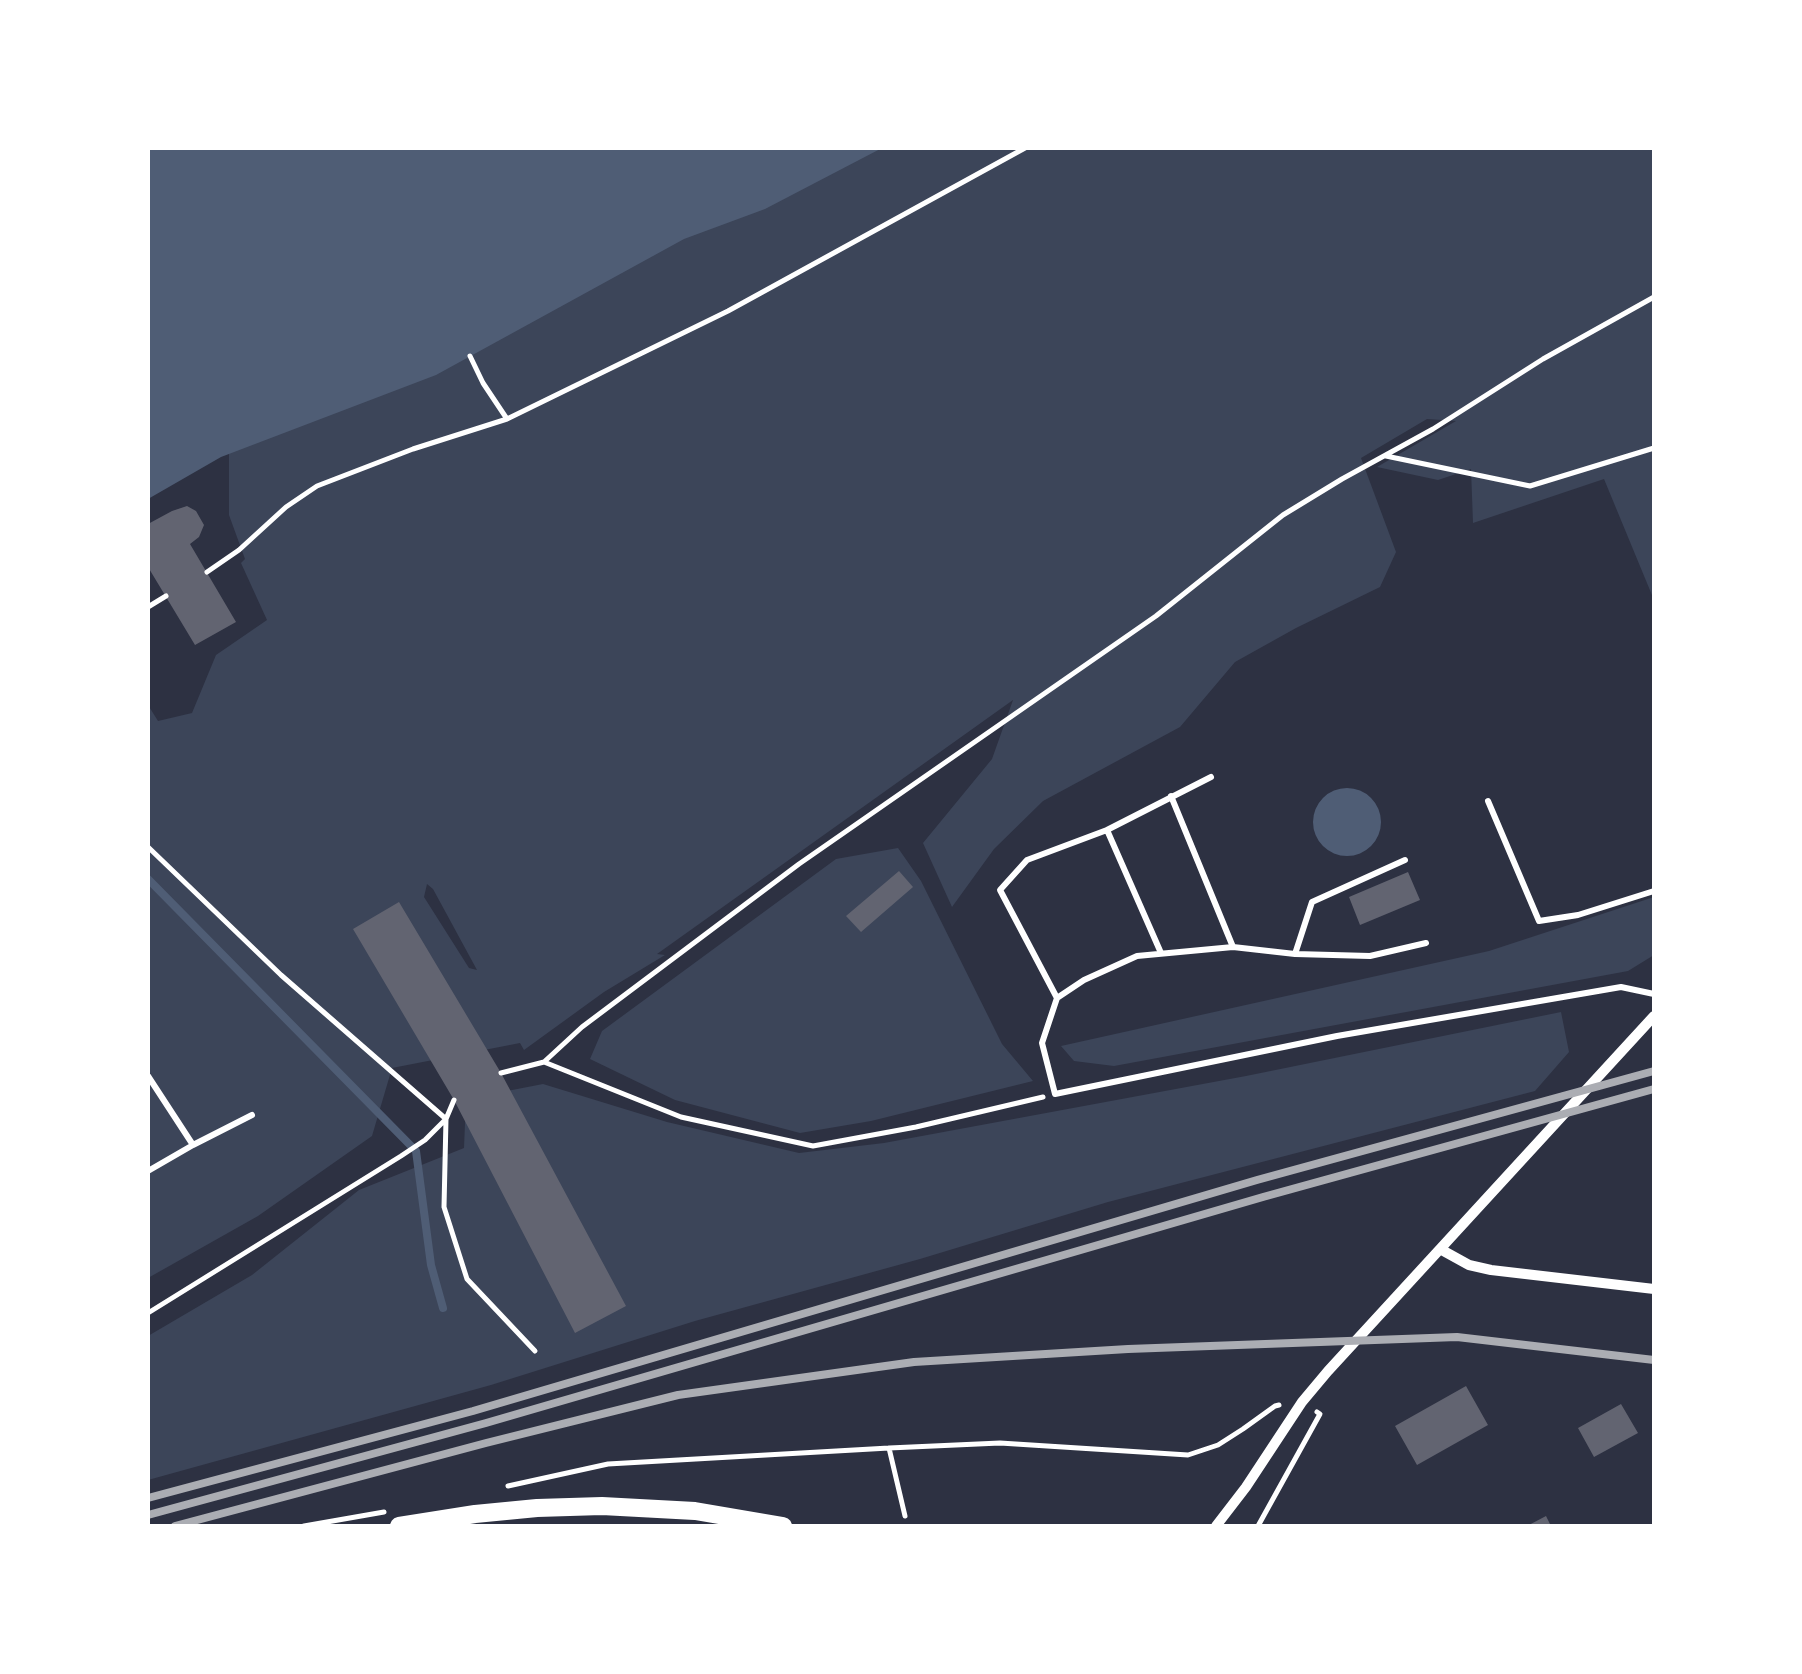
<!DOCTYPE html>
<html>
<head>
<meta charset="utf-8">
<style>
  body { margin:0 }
  #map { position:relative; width:1802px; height:1674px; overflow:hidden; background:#2d3142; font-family:"Fira Sans",sans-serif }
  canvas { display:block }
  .frame { position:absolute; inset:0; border:150px solid #fff; pointer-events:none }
</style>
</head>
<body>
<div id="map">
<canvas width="1802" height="1674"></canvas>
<div class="frame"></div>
</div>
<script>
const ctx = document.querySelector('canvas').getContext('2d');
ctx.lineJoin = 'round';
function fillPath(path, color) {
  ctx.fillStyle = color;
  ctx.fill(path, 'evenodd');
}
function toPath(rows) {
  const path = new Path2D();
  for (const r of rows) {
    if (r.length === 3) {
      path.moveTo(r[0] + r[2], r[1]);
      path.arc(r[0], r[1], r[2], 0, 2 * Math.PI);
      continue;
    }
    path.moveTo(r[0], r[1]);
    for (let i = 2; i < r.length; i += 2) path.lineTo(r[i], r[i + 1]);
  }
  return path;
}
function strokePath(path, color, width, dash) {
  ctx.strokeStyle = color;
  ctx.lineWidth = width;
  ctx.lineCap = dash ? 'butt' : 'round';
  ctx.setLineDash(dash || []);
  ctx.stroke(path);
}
fillPath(toPath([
  [148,148,1654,148,1654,600,1604,479,1473,523,1471,469,1438,480,1377,467,1456,421,1427,419,1361,458,1396,552,1380,587,1296,628,1235,662,1180,727,1043,801,994,849,952,907,923,843,992,759,1013,700,657,954,665,955,604,992,524,1050,520,1043,392,1068,372,1136,258,1216,148,1278,148,705,158,721,192,713,216,655,267,620,241,563,245,559,229,515,229,444],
  [427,884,433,889,477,970,469,968,424,897],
  [898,848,921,881,1002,1044,1033,1081,871,1121,800,1133,675,1100,590,1059,602,1031,836,859],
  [1654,897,1654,955,1628,971,1114,1066,1074,1061,1061,1046,1489,951],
  [1561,1012,1569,1052,1535,1091,1108,1202,920,1259,695,1321,491,1385,148,1480,148,1336,252,1275,359,1190,464,1148,466,1099,543,1084,667,1122,799,1153,884,1143,1246,1076]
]), '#3c4559');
fillPath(toPath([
  [148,148,882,148,765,209,684,239,436,375,221,457,148,499],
  [1347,822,34]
]), '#4f5d75');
strokePath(toPath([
  [148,879,416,1151,431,1265,443,1308]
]), '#4f5d75', 8);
fillPath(toPath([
  [187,506,196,511,204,525,199,537,190,544,236,622,195,645,148,567,148,524,172,511],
  [899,871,913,887,861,932,846,916],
  [1408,872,1420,900,1360,925,1349,897],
  [399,902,501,1073,626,1306,575,1333,454,1100,353,929],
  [1466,1386,1488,1425,1417,1465,1395,1426],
  [1621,1404,1638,1433,1594,1457,1578,1428],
  [1546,1516,1551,1526,1527,1526]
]), '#626471');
strokePath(toPath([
  [470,356,483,383,507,419],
  [1386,456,1530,486,1654,448],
  [207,572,239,550,286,507,317,486,413,449,507,419,728,311,1025,148],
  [148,607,166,596],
  [148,847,281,975,446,1119],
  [544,1062,582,1027,799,864,1156,616,1283,515,1342,479,1433,429,1543,359,1654,297],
  [501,1073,544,1062,681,1117,813,1146,916,1127,1043,1097],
  [454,1100,446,1119,444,1207,467,1279,535,1351],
  [148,1313,401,1156,425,1140,446,1119],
  [889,1448,905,1516],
  [508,1486,608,1464,889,1448,1000,1443,1188,1455,1218,1445,1243,1429,1275,1406,1279,1405],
  [304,1526,384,1512],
  [1258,1526,1320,1414,1317,1412]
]), '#fff', 5);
strokePath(toPath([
  [1171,796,1233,947],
  [1488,801,1539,921,1578,915,1654,891],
  [1107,830,1211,777],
  [1426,943,1370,956,1295,954,1233,947,1137,956,1084,980,1057,998,1042,1043,1055,1094,1337,1036,1621,987,1654,994],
  [1295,954,1312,902,1405,860],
  [1057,998,1000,890,1027,860,1107,830,1161,953],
  [148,1076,193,1145,148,1171],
  [193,1145,252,1115]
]), '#fff', 6);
strokePath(toPath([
  [1440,1249,1469,1265,1491,1270,1654,1289],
  [1216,1526,1246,1487,1302,1402,1328,1371,1654,1016]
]), '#fff', 10);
strokePath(toPath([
  [399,1526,475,1514,537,1508,602,1506,695,1511,783,1526]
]), '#fff', 18);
strokePath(toPath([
  [148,1498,473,1411,1257,1180,1654,1071],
  [148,1515,486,1423,1263,1197,1654,1089],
  [175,1526,486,1443,678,1395,914,1362,1128,1349,1457,1337,1654,1360]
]), '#abadb3', 8);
</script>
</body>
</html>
